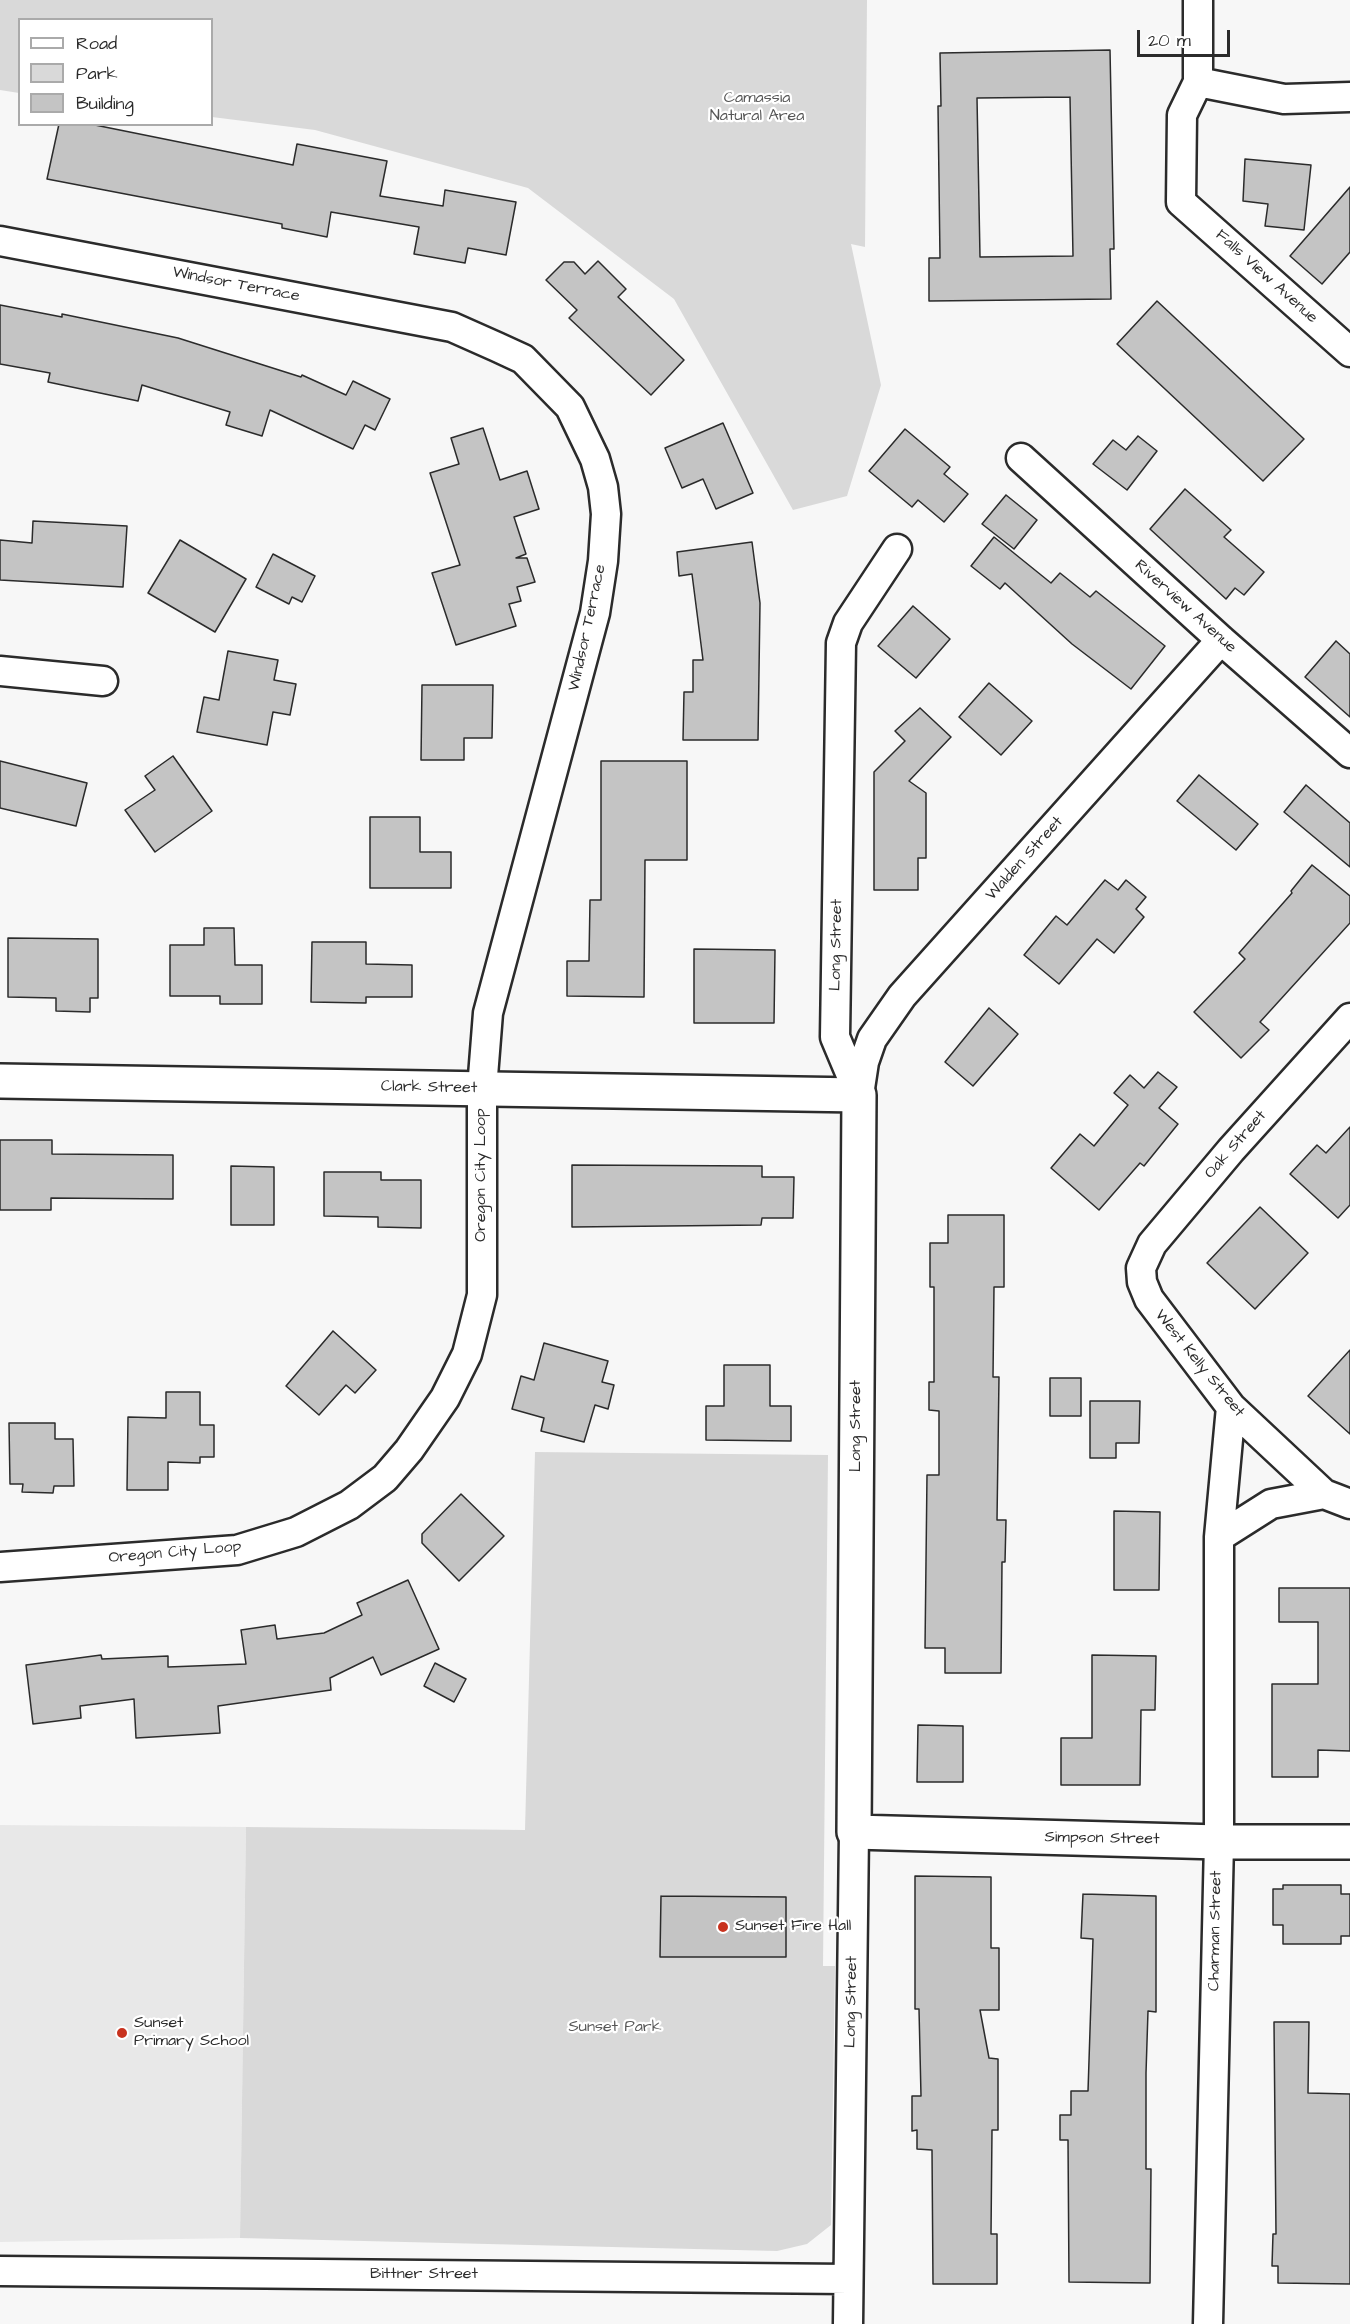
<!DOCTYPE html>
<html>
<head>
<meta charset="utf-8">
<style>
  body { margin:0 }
  #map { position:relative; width:1350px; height:2324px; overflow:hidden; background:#f7f7f7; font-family:"Architects Daughter",sans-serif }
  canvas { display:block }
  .legend { position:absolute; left:18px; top:18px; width:195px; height:108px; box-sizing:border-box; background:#fff; border:2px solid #aaa; margin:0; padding:8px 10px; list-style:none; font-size:18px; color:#2b2b2b }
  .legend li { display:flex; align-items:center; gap:12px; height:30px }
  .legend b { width:30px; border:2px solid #aaa }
  .scale { position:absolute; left:1137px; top:30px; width:93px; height:27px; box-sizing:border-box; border:3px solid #2b2b2b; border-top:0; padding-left:8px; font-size:18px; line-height:21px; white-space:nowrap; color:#2b2b2b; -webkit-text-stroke:4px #fff; paint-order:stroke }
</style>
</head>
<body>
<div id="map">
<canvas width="1350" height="2324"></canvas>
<ul class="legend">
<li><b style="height:8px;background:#fff"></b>Road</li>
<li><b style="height:16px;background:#d9d9d9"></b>Park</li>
<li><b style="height:16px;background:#c4c4c4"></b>Building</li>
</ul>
<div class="scale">20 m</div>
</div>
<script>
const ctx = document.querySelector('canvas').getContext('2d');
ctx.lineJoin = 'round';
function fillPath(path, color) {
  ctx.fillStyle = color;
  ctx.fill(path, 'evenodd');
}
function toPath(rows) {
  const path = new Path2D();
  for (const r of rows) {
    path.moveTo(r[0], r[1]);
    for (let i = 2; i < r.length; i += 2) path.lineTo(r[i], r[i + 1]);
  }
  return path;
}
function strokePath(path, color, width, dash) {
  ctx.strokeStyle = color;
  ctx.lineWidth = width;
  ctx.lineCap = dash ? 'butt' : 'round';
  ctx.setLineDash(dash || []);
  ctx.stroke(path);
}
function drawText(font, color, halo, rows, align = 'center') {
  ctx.font = font + ' "Architects Daughter",sans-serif';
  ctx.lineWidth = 4.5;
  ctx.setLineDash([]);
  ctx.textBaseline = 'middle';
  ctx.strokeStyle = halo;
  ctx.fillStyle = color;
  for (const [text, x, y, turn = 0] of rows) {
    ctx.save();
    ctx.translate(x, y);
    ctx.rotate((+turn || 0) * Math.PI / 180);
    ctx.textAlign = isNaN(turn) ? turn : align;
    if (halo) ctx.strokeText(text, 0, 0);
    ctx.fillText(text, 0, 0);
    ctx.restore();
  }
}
fillPath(toPath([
  [0,1825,246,1827,240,2238,0,2242]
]), '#e8e8e8');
fillPath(toPath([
  [0,0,867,0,865,247,851,244,881,385,847,496,793,510,674,299,528,188,315,130,212,117,212,20,20,20,19,93,0,90],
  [535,1452,828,1455,823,1966,835,1966,831,2225,807,2244,777,2251,240,2238,246,1827,525,1830]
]), '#d9d9d9');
const building = toPath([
  [1110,50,1114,249,1110,249,1111,299,929,301,929,258,940,258,938,106,941,106,940,53,1110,50],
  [1070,97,1073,256,980,257,977,98,1070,97],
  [59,124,90,124,293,165,297,144,387,161,380,196,443,206,445,190,516,202,506,255,468,248,465,263,414,254,419,227,331,212,327,237,282,228,282,224,47,179,59,124],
  [1245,159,1311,165,1304,230,1265,226,1268,204,1243,201,1245,159],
  [1350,187,1350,252,1322,284,1290,256,1350,187],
  [598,261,626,289,618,297,684,360,651,395,569,318,577,310,546,280,564,262,574,262,585,274,598,261],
  [1157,301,1304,439,1263,481,1117,344,1157,301],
  [0,305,62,317,62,314,178,338,301,377,302,375,346,395,353,381,390,399,375,430,365,425,353,449,270,410,262,436,226,425,230,412,142,385,138,401,48,382,50,373,0,364,0,305],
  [723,423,753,493,716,509,703,479,682,488,665,448,723,423],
  [483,428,500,480,527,471,539,509,514,517,526,554,516,558,527,558,535,582,517,587,521,601,509,604,516,626,456,645,432,573,460,565,430,473,459,464,451,438,483,428],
  [905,429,950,467,944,474,968,494,944,522,918,500,912,507,869,471,905,429],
  [1138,436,1157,451,1127,490,1093,464,1113,440,1126,450,1138,436],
  [1185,489,1231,530,1224,537,1264,572,1244,595,1235,588,1226,599,1150,529,1185,489],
  [1006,495,1037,520,1014,549,982,524,1006,495],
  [33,521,127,526,123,587,0,580,0,540,32,543,33,521],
  [994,537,1051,583,1060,573,1090,597,1096,591,1165,646,1131,689,1072,644,1005,583,1000,589,971,566,994,537],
  [180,540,246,579,215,632,148,593,180,540],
  [752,542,760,603,758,740,683,740,684,692,693,692,693,660,703,660,692,574,679,576,677,552,752,542],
  [273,554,315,576,302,602,292,597,289,604,256,587,273,554],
  [913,606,950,639,916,678,878,646,913,606],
  [1336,641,1350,654,1350,717,1305,677,1336,641],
  [228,651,278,660,274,680,296,684,290,715,273,712,267,745,197,732,204,697,219,700,228,651],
  [989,683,1032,721,1001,755,959,717,989,683],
  [422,685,493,685,492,738,464,738,464,760,421,760,422,685],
  [920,708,951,737,909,781,926,793,926,858,918,858,918,890,874,890,874,772,905,741,895,731,920,708],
  [173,756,212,811,155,852,125,810,155,790,145,776,173,756],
  [0,761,87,783,76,826,0,808,0,761],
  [601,761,687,761,687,860,645,860,644,997,567,996,567,961,589,961,590,900,601,900,601,761],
  [1199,775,1258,824,1236,850,1177,801,1199,775],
  [1306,785,1350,823,1350,867,1284,812,1306,785],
  [370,817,420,817,420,852,451,852,451,888,370,888,370,817],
  [1312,865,1350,896,1350,923,1260,1022,1269,1030,1241,1058,1194,1012,1245,959,1239,953,1292,893,1291,891,1312,865],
  [1105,880,1118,890,1126,880,1146,897,1136,909,1144,917,1114,953,1097,939,1059,984,1024,955,1056,916,1067,925,1105,880],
  [204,928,234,928,235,965,262,965,262,1004,220,1004,220,996,170,996,170,945,204,945,204,928],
  [8,938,98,939,98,998,90,998,90,1012,56,1011,56,998,8,997,8,938],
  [312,942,366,942,366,964,412,965,412,997,366,997,366,1003,311,1002,312,942],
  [694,949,775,950,774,1023,694,1023,694,949],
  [989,1008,1018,1034,973,1086,945,1062,989,1008],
  [1158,1072,1177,1087,1159,1108,1178,1124,1144,1166,1140,1163,1099,1210,1051,1168,1080,1134,1094,1146,1128,1105,1114,1093,1130,1075,1144,1088,1158,1072],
  [1350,1127,1350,1205,1338,1218,1290,1174,1317,1145,1326,1153,1350,1127],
  [0,1140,52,1140,52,1154,173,1155,173,1199,51,1198,51,1210,0,1210,0,1140],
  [572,1165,762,1166,762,1177,794,1177,793,1218,762,1218,761,1225,572,1227,572,1165],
  [231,1166,274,1167,274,1225,231,1225,231,1166],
  [324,1172,381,1172,381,1180,421,1180,421,1228,378,1227,378,1217,324,1216,324,1172],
  [1260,1207,1308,1253,1255,1309,1207,1263,1260,1207],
  [948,1215,1004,1215,1004,1287,994,1287,993,1377,999,1377,997,1520,1006,1520,1005,1562,1002,1562,1001,1673,945,1673,945,1648,925,1648,927,1475,939,1475,939,1411,929,1410,929,1382,934,1382,934,1287,930,1287,930,1243,948,1243,948,1215],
  [333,1331,376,1370,355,1393,346,1385,319,1415,286,1386,333,1331],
  [544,1343,608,1361,602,1382,614,1385,608,1409,595,1405,584,1442,541,1431,544,1418,512,1409,521,1376,534,1380,544,1343],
  [1350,1350,1350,1434,1308,1396,1350,1350],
  [724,1365,770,1365,770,1406,791,1406,791,1441,706,1440,706,1406,724,1406,724,1365],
  [1050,1378,1081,1378,1081,1416,1050,1416,1050,1378],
  [166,1392,200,1392,200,1425,214,1425,214,1457,200,1457,200,1463,168,1462,168,1490,127,1490,128,1417,166,1418,166,1392],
  [1090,1401,1140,1401,1139,1443,1116,1443,1116,1458,1090,1458,1090,1401],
  [9,1423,55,1423,55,1439,73,1439,74,1486,54,1486,53,1493,22,1492,23,1484,10,1484,9,1423],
  [461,1494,504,1536,459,1581,422,1543,422,1534,461,1494],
  [1114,1511,1160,1512,1159,1590,1114,1590,1114,1511],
  [408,1580,439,1649,381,1675,373,1657,330,1678,331,1690,218,1706,220,1733,136,1738,134,1699,80,1706,81,1718,33,1724,26,1665,101,1655,102,1659,168,1656,168,1667,246,1664,241,1630,275,1625,277,1639,324,1633,362,1615,357,1603,408,1580],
  [1279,1588,1350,1588,1350,1751,1318,1750,1318,1777,1272,1777,1272,1684,1318,1684,1318,1622,1279,1622,1279,1588],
  [1092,1655,1156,1656,1155,1710,1141,1710,1140,1785,1061,1785,1061,1738,1092,1738,1092,1655],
  [435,1663,466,1679,454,1702,424,1686,435,1663],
  [918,1725,963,1726,963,1782,917,1782,918,1725],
  [915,1876,991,1877,991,1948,999,1948,999,2010,980,2010,989,2058,998,2059,998,2130,992,2130,991,2234,997,2234,997,2284,933,2284,932,2150,917,2149,917,2130,912,2131,912,2096,921,2096,919,2009,915,2009,915,1876],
  [1283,1885,1341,1885,1341,1894,1350,1894,1350,1936,1341,1936,1341,1944,1283,1944,1283,1925,1273,1925,1273,1889,1283,1889,1283,1885],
  [1083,1894,1156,1896,1156,2012,1148,2011,1146,2073,1146,2169,1151,2169,1150,2283,1069,2282,1068,2140,1060,2140,1060,2115,1071,2115,1071,2091,1088,2091,1093,1939,1081,1938,1083,1894],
  [661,1896,786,1897,786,1957,660,1957,661,1896],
  [1274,2022,1309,2022,1308,2093,1350,2094,1350,2284,1278,2283,1278,2266,1272,2266,1273,2234,1276,2234,1274,2022]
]);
fillPath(building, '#c4c4c4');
strokePath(building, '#2b2b2b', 1.5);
const street = toPath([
  [1198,0,1198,82,1182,115,1181,202,1350,352],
  [1198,82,1284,99,1350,97],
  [0,241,452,327,497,347,523,359,570,407,595,459,603,487,606,514,603,561,595,613,488,1013,482,1089,482,1295,467,1354,445,1398,409,1450,385,1478,349,1505,296,1532,237,1550,0,1567],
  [1021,458,1221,640,1350,753],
  [0,671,103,681],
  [1350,1018,1231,1150,1152,1244,1141,1268,1142,1282,1149,1299,1231,1407,1324,1494,1350,1504],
  [859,1094,835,1037,841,643,848,623,897,549],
  [859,1095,864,1062,872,1039,902,996,1221,640],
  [1219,1537,1271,1504,1324,1494],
  [0,2271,848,2279],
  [848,2324,854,1832],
  [1208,2324,1219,1842,1219,1537,1231,1407]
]);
const secondary = toPath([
  [0,1081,859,1095,854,1832,1219,1842,1350,1842]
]);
strokePath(street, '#2b2b2b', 33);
strokePath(secondary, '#2b2b2b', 38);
strokePath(street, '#fff', 28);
strokePath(secondary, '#fff', 33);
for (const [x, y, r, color] of [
  [723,1927,6,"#c8321e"],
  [122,2033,6,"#c8321e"]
]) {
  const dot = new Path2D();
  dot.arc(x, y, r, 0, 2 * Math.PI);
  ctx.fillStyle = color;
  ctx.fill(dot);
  strokePath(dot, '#fff', 2);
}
drawText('16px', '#565656', '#fff', [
  ["Camassia",757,99],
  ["Natural Area",757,117],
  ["Sunset Park",615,2028]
]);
drawText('16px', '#2b2b2b', '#fff', [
  ["Falls View Avenue",1266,277,42],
  ["Windsor Terrace",236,285,11],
  ["Riverview Avenue",1185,607,42],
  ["Windsor Terrace",588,628,-78],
  ["Walden Street",1025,859,-48],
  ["Long Street",837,945,-89],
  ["Clark Street",429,1088,1],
  ["Oak Street",1236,1145,-49],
  ["Oregon City Loop",482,1175,-90],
  ["West Kelly Street",1199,1364,51],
  ["Long Street",857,1426,-90],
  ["Oregon City Loop",175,1553,-5],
  ["Simpson Street",1102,1839,1],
  ["Charman Street",1216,1931,-89],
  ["Long Street",852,2002,-89],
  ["Bittner Street",424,2275]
]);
drawText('16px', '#2b2b2b', '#fff', [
  ["Sunset Fire Hall",735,1927],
  ["Sunset",134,2024],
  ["Primary School",134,2042]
], 'left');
</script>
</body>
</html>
